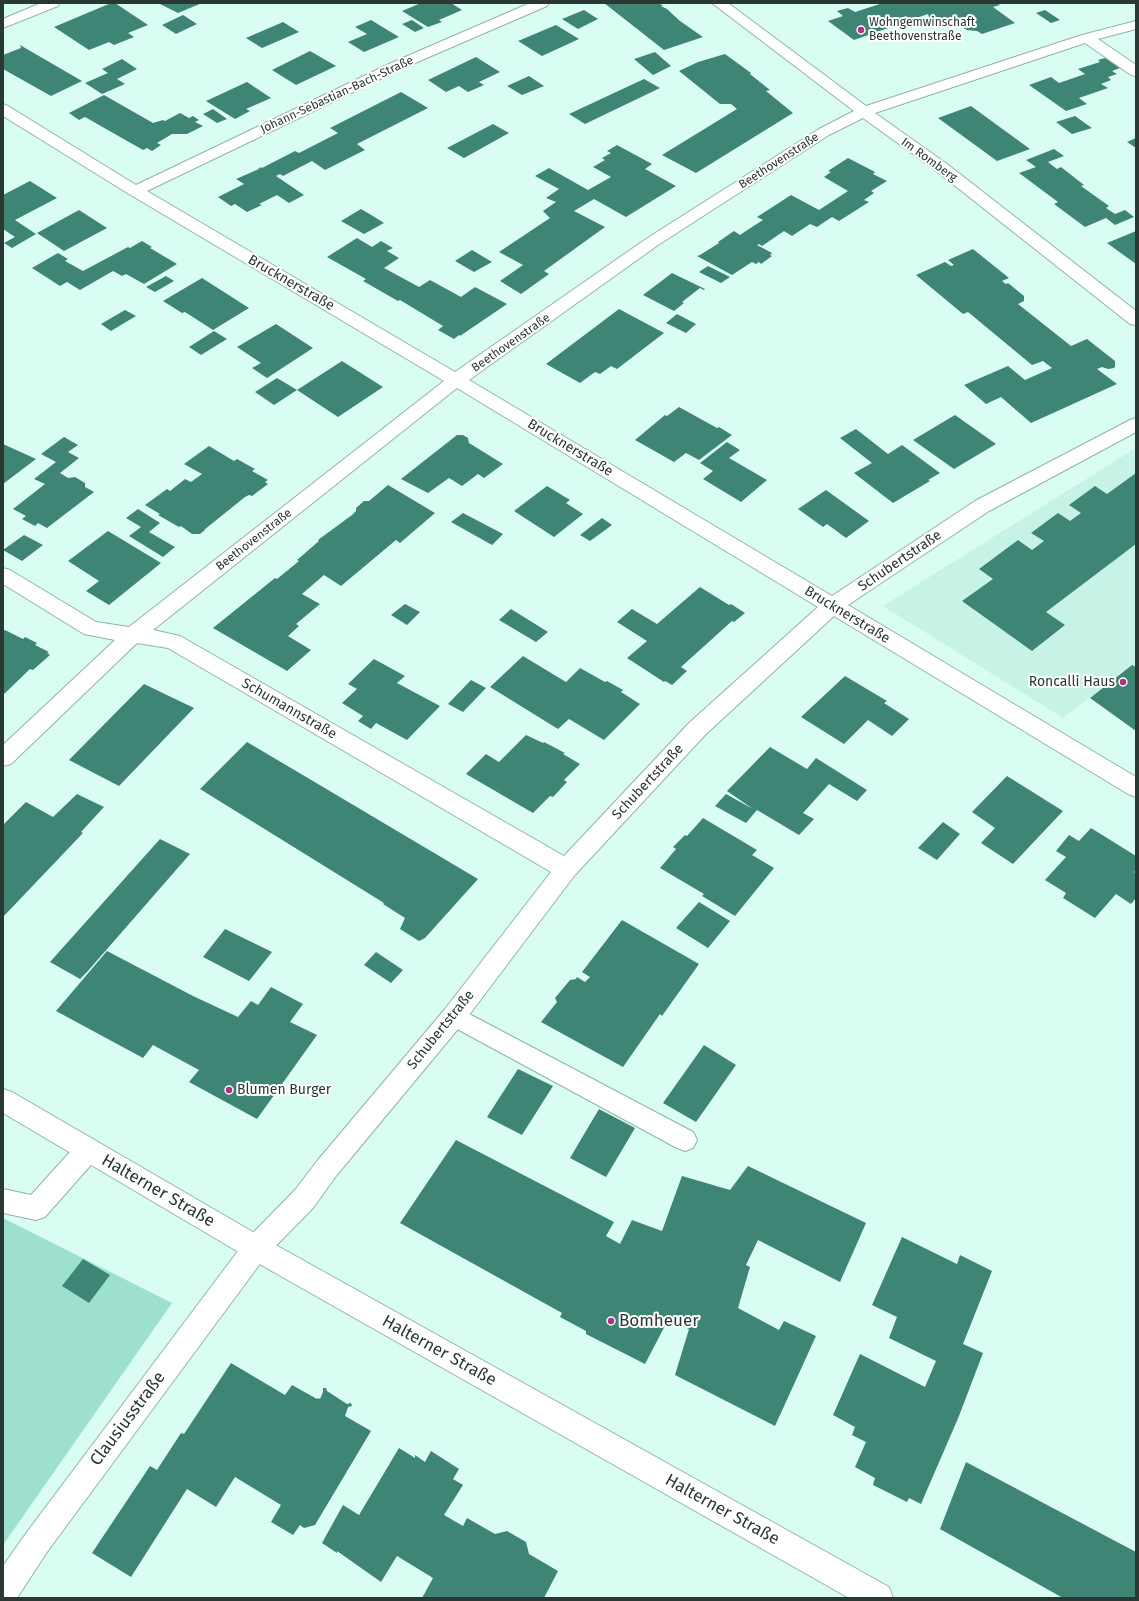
<!DOCTYPE html>
<html>
<head>
<meta charset="utf-8">
<style>
  body { margin:0 }
  #map { position:relative; width:1139px; height:1601px; overflow:hidden; background:#d9fdf3; font-family:"Fira Sans",sans-serif }
  canvas { display:block }
  .frame { position:absolute; inset:0; border:4px solid #2a3834; pointer-events:none }
</style>
</head>
<body>
<div id="map">
<canvas width="1139" height="1601"></canvas>
<div class="frame"></div>
</div>
<script>
const ctx = document.querySelector('canvas').getContext('2d');
ctx.lineJoin = 'round';
function fillPath(path, color) {
  ctx.fillStyle = color;
  ctx.fill(path, 'evenodd');
}
function toPath(rows) {
  const path = new Path2D();
  for (const r of rows) {
    path.moveTo(r[0], r[1]);
    for (let i = 2; i < r.length; i += 2) path.lineTo(r[i], r[i + 1]);
  }
  return path;
}
function strokePath(path, color, width, dash) {
  ctx.strokeStyle = color;
  ctx.lineWidth = width;
  ctx.lineCap = dash ? 'butt' : 'round';
  ctx.setLineDash(dash || []);
  ctx.stroke(path);
}
function drawText(font, color, halo, rows, align = 'center') {
  ctx.font = font + ' "Fira Sans",sans-serif';
  ctx.lineWidth = 4;
  ctx.setLineDash([]);
  ctx.textBaseline = 'middle';
  ctx.strokeStyle = halo;
  ctx.fillStyle = color;
  for (const [text, x, y, turn = 0] of rows) {
    ctx.save();
    ctx.translate(x, y);
    ctx.rotate((+turn || 0) * Math.PI / 180);
    ctx.textAlign = isNaN(turn) ? turn : align;
    if (halo) ctx.strokeText(text, 0, 0);
    ctx.fillText(text, 0, 0);
    ctx.restore();
  }
}
fillPath(toPath([
  [1136,448,1136,667,1132,665,1063,718,883,606]
]), '#c7f3e7');
fillPath(toPath([
  [3,1218,172,1303,3,1545]
]), '#9ee0cf');
fillPath(toPath([
  [111,3,115,3,148,25,128,33,134,37,114,45,109,42,89,50,54,27],
  [158,3,202,3,178,13],
  [421,3,451,3,462,10,439,20,442,22,428,27,402,11],
  [604,3,659,3,663,6,661,6,667,9,680,21,703,37,664,50],
  [883,3,997,3,1000,5,993,7,1015,23,982,34,977,31,967,30,956,23,930,20,928,14,854,40,828,21,843,16,837,11,848,8,855,12],
  [584,10,598,19,578,29,562,19],
  [1045,10,1060,20,1051,23,1036,13],
  [183,15,197,24,176,34,162,25],
  [371,20,399,37,364,52,348,42,367,34,355,27],
  [412,20,424,28,415,32,402,24],
  [283,22,299,32,262,48,246,38],
  [556,25,579,39,542,56,518,41],
  [20,45,82,81,51,96,3,69,3,55,21,48],
  [310,51,336,66,296,85,272,70],
  [655,52,671,66,653,75,634,59],
  [725,54,751,73,750,74,770,90,766,91,793,113,696,173,662,155,737,109,731,104,720,104,679,71,698,62],
  [476,57,500,72,479,82,484,85,468,92,459,86,446,92,428,80],
  [1105,58,1120,68,1112,71,1117,74,1108,77,1111,80,1101,84,1108,88,1079,98,1087,104,1066,111,1029,85,1051,77,1059,83,1085,74,1078,69,1100,62,1098,60],
  [122,59,137,69,117,79,125,84,102,94,85,83,108,73,102,69],
  [529,76,544,86,522,95,507,86],
  [644,79,660,88,585,124,569,114],
  [247,82,271,98,246,109,250,111,235,119,206,101],
  [401,92,428,108,357,144,365,150,325,170,312,161,283,176,280,174,276,176,304,195,289,203,277,195,259,204,262,205,247,212,235,204,231,206,218,197,244,184,236,179,259,169,258,169,261,167,262,168,295,151,299,153,338,133,330,128],
  [104,95,153,123,163,120,165,121,180,113,189,118,193,116,199,120,195,122,203,126,187,134,172,134,157,143,161,145,152,151,147,148,143,150,85,117,79,120,69,113],
  [971,106,997,125,1030,149,997,161,938,118],
  [213,109,227,119,217,123,203,114],
  [1075,116,1092,128,1072,134,1056,122],
  [493,124,509,133,464,158,447,148],
  [1136,138,1136,148,1127,142],
  [617,145,652,164,645,169,676,186,626,217,594,199,574,211,605,227,544,271,549,274,521,294,500,281,523,265,499,252,550,218,543,211,556,202,546,198,559,189,535,176,549,168,588,190,611,177,593,167,605,160,602,158,611,153,607,151],
  [1054,149,1064,156,1048,162,1057,169,1061,167,1084,185,1081,186,1109,206,1106,208,1115,214,1125,210,1134,217,1115,225,1106,218,1085,227,1054,204,1058,202,1019,173,1036,167,1026,160],
  [848,158,875,172,873,174,887,181,871,191,874,193,864,200,869,202,839,221,832,217,817,227,810,224,792,236,784,231,762,246,759,244,757,245,772,253,770,255,772,256,761,264,759,262,756,264,752,262,732,275,697,256,700,255,719,243,718,242,734,231,740,235,752,227,763,220,757,217,791,195,819,210,848,191,824,177,831,172,828,171],
  [30,181,57,198,15,220,36,234,12,248,4,243,15,237,3,229,3,195],
  [361,209,373,216,384,223,364,234,341,221],
  [79,210,107,228,64,251,37,233],
  [1136,231,1136,264,1107,243],
  [357,238,372,247,381,241,393,248,387,251,399,258,384,268,419,287,430,280,461,297,475,287,507,304,460,336,459,335,454,339,438,330,443,326,400,300,398,301,363,281,366,279,327,257],
  [142,241,152,247,150,248,177,264,144,284,126,274,122,276,113,271,80,290,67,282,60,286,32,268,58,253,68,259,65,261,83,271,128,247,130,248],
  [973,249,1009,278,1002,281,1006,284,1008,283,1024,296,1024,301,1018,304,1071,346,1087,339,1115,361,1115,367,1114,368,1108,369,1102,367,1097,369,1117,384,1031,423,1001,397,986,404,964,385,1008,366,1025,380,1052,368,1043,361,1032,365,968,312,963,314,916,275,945,262,951,266,954,265,948,260],
  [472,250,492,262,474,272,455,261],
  [708,266,730,277,721,283,699,272],
  [672,273,705,289,704,290,700,288,682,302,684,303,674,311,643,295],
  [166,276,174,281,155,292,146,287],
  [202,278,249,308,213,330,185,312,182,313,163,301],
  [619,309,664,333,617,369,611,366,600,374,595,372,580,383,546,364],
  [125,310,136,316,111,331,101,324],
  [677,314,696,324,686,333,666,323],
  [276,324,313,348,267,378,252,368,261,363,237,347],
  [214,331,227,339,201,355,189,347],
  [342,361,383,387,338,417,297,390],
  [277,378,297,390,274,405,255,392],
  [679,407,717,428,719,427,732,435,699,460,686,453,674,462,635,440,665,415,667,416],
  [955,415,996,444,954,469,913,440],
  [856,429,888,454,902,445,940,473,928,480,930,481,893,503,854,473,872,463,840,438],
  [457,435,463,435,468,438,469,443,503,464,484,478,478,474,462,486,449,478,428,493,401,479],
  [64,437,78,445,68,452,79,458,60,473,68,478,75,477,85,483,85,487,94,492,47,528,38,523,35,526,22,519,26,516,13,509,45,484,34,479,56,462,41,454],
  [727,442,740,450,729,458,767,480,741,502,703,479,713,471,700,463],
  [3,444,36,459,3,484],
  [209,446,234,461,237,459,255,469,252,471,268,480,265,482,268,484,252,496,249,495,245,497,204,530,205,530,200,534,192,534,181,526,179,527,158,515,160,514,145,505,167,489,170,491,185,479,191,482,202,474,184,464],
  [1136,473,1136,544,1046,612,1065,625,1032,651,962,601,993,579,979,569,1018,540,1032,550,1044,541,1031,533,1058,513,1070,521,1081,513,1069,505,1095,486,1107,494],
  [388,485,435,513,400,543,396,540,341,586,324,575,302,594,320,604,296,624,299,626,288,636,311,650,287,671,213,628,275,578,277,579,299,561,297,560,319,541,318,540,352,515,356,511,356,508,364,501,369,501],
  [547,486,570,500,566,503,583,514,554,537,514,511],
  [826,490,869,521,846,538,827,524,823,527,798,509],
  [138,509,160,523,149,532,175,547,163,557,129,536,141,527,126,518],
  [463,513,503,534,492,545,451,522],
  [602,518,612,525,590,541,580,535],
  [108,531,161,563,109,605,86,591,99,581,68,561],
  [24,535,43,545,22,561,3,550],
  [700,587,729,605,731,604,745,613,734,622,732,621,681,667,687,671,672,685,665,681,664,682,627,658,647,641,617,622,632,609,657,624],
  [405,604,420,612,407,625,391,615],
  [511,609,548,632,536,642,499,620],
  [5,630,23,639,25,637,37,643,35,645,49,652,47,653,50,655,33,670,30,669,3,695,3,631],
  [523,656,566,682,580,668,605,682,607,681,623,690,621,692,640,704,604,740,569,719,558,729,490,687],
  [374,659,405,676,397,683,440,706,407,740,376,723,371,729,358,721,363,716,342,703,357,689,348,684],
  [1132,665,1136,667,1136,731,1090,698],
  [845,676,887,701,884,703,909,719,892,736,868,720,844,744,801,717],
  [471,680,486,688,463,712,448,704],
  [144,684,194,708,119,786,69,760],
  [526,735,543,743,544,742,565,753,563,754,580,764,564,780,567,782,553,797,550,796,533,813,466,774,486,754,499,762],
  [247,742,318,784,478,879,425,938,419,941,400,929,405,918,383,904,384,903,200,789],
  [770,747,807,769,816,758,867,790,857,801,829,784,803,813,814,819,799,835,757,810,746,823,715,806,726,794,753,809,727,791],
  [1007,776,1063,811,1013,864,981,843,995,828,972,812],
  [77,794,104,807,81,832,83,833,3,917,3,825,26,802,53,817],
  [703,818,757,850,752,855,774,868,735,916,702,896,704,894,660,868,676,849,673,847,685,835,687,836],
  [943,822,960,834,937,860,918,848],
  [1091,828,1136,856,1136,870,1134,872,1136,874,1136,898,1131,904,1116,894,1095,918,1063,898,1066,893,1045,880,1066,857,1056,851,1069,835,1079,841],
  [160,839,190,854,87,972,80,979,50,962],
  [699,902,730,921,708,948,676,928],
  [622,920,699,964,662,1016,660,1014,623,1067,541,1022,557,1002,555,998,570,980,576,979,577,977,585,982,590,977,582,972],
  [225,929,272,952,249,981,203,957],
  [107,951,193,996,238,1017,251,1001,258,1005,271,987,303,1004,290,1022,317,1035,257,1119,189,1082,199,1070,153,1045,143,1058,56,1011],
  [376,952,403,970,391,983,364,965],
  [704,1045,736,1065,696,1122,663,1103],
  [518,1069,553,1086,522,1135,487,1117],
  [599,1109,635,1128,606,1177,570,1158],
  [456,1140,614,1222,606,1236,620,1244,632,1220,662,1231,682,1176,730,1190,748,1166,866,1223,840,1282,758,1240,746,1265,750,1267,738,1308,779,1330,784,1321,816,1336,775,1426,675,1375,689,1329,668,1320,645,1364,586,1334,586,1331,560,1317,562,1313,400,1223],
  [902,1237,957,1264,960,1255,992,1271,963,1344,983,1353,959,1416,921,1504,909,1498,907,1502,873,1485,875,1478,855,1467,866,1442,852,1435,855,1427,833,1415,860,1354,925,1387,936,1361,889,1338,897,1317,872,1305],
  [83,1259,110,1275,89,1303,62,1286],
  [231,1363,285,1395,292,1385,317,1399,318,1398,320,1399,323,1392,323,1388,326,1388,327,1391,347,1404,351,1403,352,1406,348,1407,345,1416,371,1431,315,1525,304,1528,300,1525,293,1535,271,1522,281,1505,235,1477,216,1507,187,1489,131,1577,92,1553,150,1466,157,1470,181,1433,184,1434],
  [399,1448,415,1458,415,1455,425,1462,431,1451,459,1469,453,1479,463,1485,444,1515,463,1526,467,1518,495,1534,507,1531,526,1542,529,1554,558,1571,544,1598,422,1598,433,1578,397,1556,381,1582,337,1551,337,1553,322,1543,343,1505,359,1515],
  [966,1462,1136,1552,1136,1598,1063,1598,940,1529]
]), '#3f8575');
const service = toPath([
  [454,1006,693,1132,697,1140,693,1148,685,1151,677,1148,446,1023,443,1016,446,1009,454,1006]
]);
const minor = toPath([
  [530,3,549,3,547,6,399,70,147,191,455,372,646,239,819,129,854,111,712,3,728,3,866,106,1082,35,1136,21,1136,29,1098,39,1136,65,1136,76,1131,75,1085,43,875,113,947,164,1136,311,1136,325,1130,324,935,170,863,118,829,135,658,245,469,380,832,596,975,501,1130,420,1136,418,1136,432,989,511,848,605,1136,777,1136,797,1128,794,834,616,705,735,574,876,463,1023,336,1176,313,1208,265,1257,47,1552,17,1598,3,1598,3,1566,27,1532,247,1239,295,1190,318,1160,445,1009,551,872,168,648,137,643,11,764,3,766,3,745,115,640,84,634,3,584,3,568,10,570,96,622,129,627,444,381,129,194,3,116,3,104,8,106,136,185,389,64,530,3],
  [457,388,818,607,689,723,564,856,180,636,153,630,457,388],
  [88,1138,97,1142,101,1150,97,1158,45,1217,36,1220,3,1213,3,1189,31,1195,79,1142,88,1138]
]);
const tertiary = toPath([
  [41,3,60,3,58,6,3,28,3,19,41,3]
]);
const secondary = toPath([
  [3,1089,12,1092,265,1239,889,1587,893,1598,849,1598,247,1257,3,1113,3,1089]
]);
strokePath(service, '#91b3aa', 2);
strokePath(minor, '#91b3aa', 2);
strokePath(tertiary, '#91b3aa', 2);
strokePath(secondary, '#91b3aa', 2);
fillPath(service, '#fff');
fillPath(minor, '#fff');
fillPath(tertiary, '#fff');
fillPath(secondary, '#fff');
for (const [x, y, r, color] of [
  [861,30,4,"#b03281"],
  [1123,682,4,"#b03281"],
  [229,1090,4,"#b03281"],
  [611,1321,4,"#b03281"]
]) {
  const dot = new Path2D();
  dot.arc(x, y, r, 0, 2 * Math.PI);
  ctx.fillStyle = color;
  ctx.fill(dot);
  strokePath(dot, '#fff', 1.5);
}
drawText('12px', '#2a3834', '#fff', [
  ["Wohngemwinschaft",869,23],
  ["Beethovenstraße",869,37]
], 'left');
drawText('12px', '#2a3834', '#fff', [
  ["Johann-Sebastian-Bach-Straße",337,95,-25],
  ["Im Romberg",929,160,36],
  ["Beethovenstraße",779,161,-33],
  ["Beethovenstraße",511,343,-35],
  ["Beethovenstraße",254,540,-38]
]);
drawText('14px', '#2a3834', '#fff', [
  ["Brucknerstraße",291,283,30],
  ["Brucknerstraße",570,448,31],
  ["Schubertstraße",900,561,-34],
  ["Brucknerstraße",847,615,31],
  ["Schumannstraße",289,709,30],
  ["Schubertstraße",648,782,-47],
  ["Schubertstraße",441,1030,-51]
]);
drawText('14px', '#2a3834', '#fff', [
  ["Roncalli Haus",1115,682],
  ["Blumen Burger",237,1090,"left"]
], 'right');
drawText('17px', '#2a3834', '#fff', [
  ["Halterner Straße",158,1191,30],
  ["Halterner Straße",439,1351,29],
  ["Clausiusstraße",128,1419,-53],
  ["Halterner Straße",722,1510,29]
]);
drawText('17px', '#2a3834', '#fff', [
  ["Bomheuer",619,1321]
], 'left');
</script>
</body>
</html>
